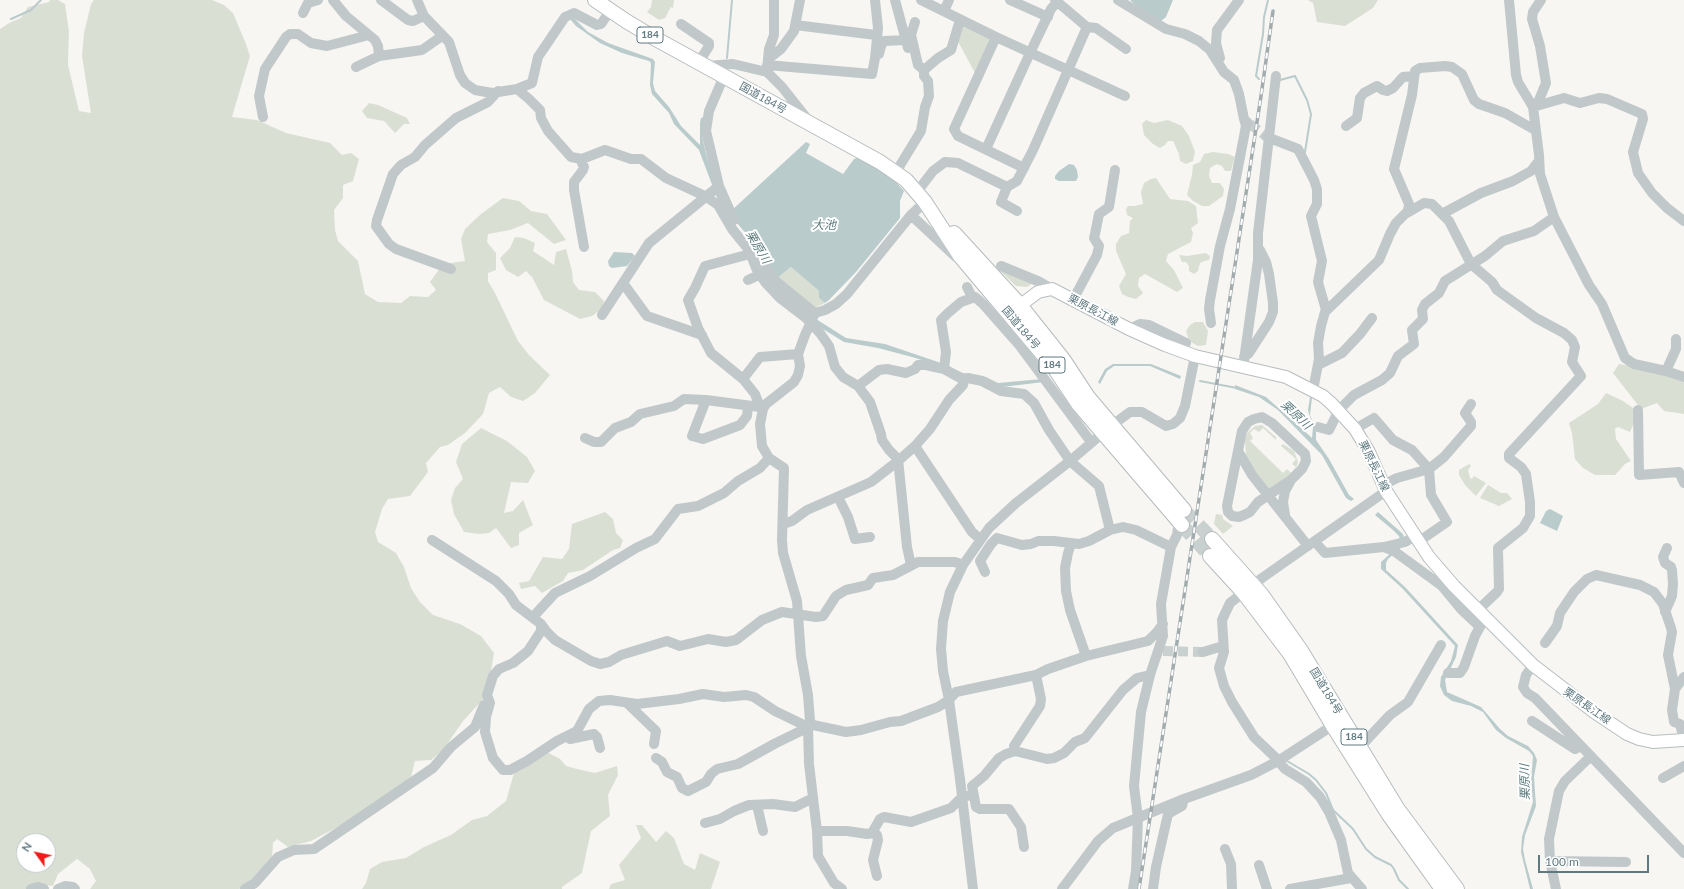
<!DOCTYPE html>
<html>
<head>
<meta charset="utf-8">
<style>
  body { margin:0 }
  #map { position:relative; width:1684px; height:889px; overflow:hidden; background:#f7f6f3; font-family:Lato,sans-serif }
  canvas { display:block }
  .north { position:absolute; left:16px; top:833px; width:40px; height:40px; box-sizing:border-box; background:#fff; border:1px solid #bfc9cc; border-radius:50%; rotate:303deg; font-size:11px; font-weight:700; line-height:16px; text-align:center; color:#5f7980 }
  .north::after { content:''; display:block; margin:auto; width:14px; height:18px; background:#f01b19; clip-path:polygon(50% 0,100% 100%,50% 72%,0 100%) }
  .scale { position:absolute; left:1538px; top:855px; width:111px; height:18px; box-sizing:border-box; border:2px solid #5f7980; border-top:0; padding-left:5px; font-size:12px; line-height:14px; white-space:nowrap; color:#5f7980; -webkit-text-stroke:3px #fff; paint-order:stroke }
</style>
</head>
<body>
<div id="map">
<canvas width="1684" height="889"></canvas>
<div class="north">N</div>
<div class="scale">100 m</div>
</div>
<script>
const ctx = document.querySelector('canvas').getContext('2d');
ctx.lineJoin = 'round';
function fillPath(path, color) {
  ctx.fillStyle = color;
  ctx.fill(path, 'evenodd');
}
function toPath(rows) {
  const path = new Path2D();
  for (const r of rows) {
    path.moveTo(r[0], r[1]);
    for (let i = 2; i < r.length; i += 2) path.lineTo(r[i], r[i + 1]);
  }
  return path;
}
function strokePath(path, color, width, dash) {
  ctx.strokeStyle = color;
  ctx.lineWidth = width;
  ctx.lineCap = dash ? 'butt' : 'round';
  ctx.setLineDash(dash || []);
  ctx.stroke(path);
}
function drawText(font, color, halo, rows, align = 'center') {
  ctx.font = font + ' Lato,"Noto Sans JP",sans-serif';
  ctx.lineWidth = 4;
  ctx.setLineDash([]);
  ctx.textBaseline = 'middle';
  ctx.strokeStyle = halo;
  ctx.fillStyle = color;
  for (const [text, x, y, turn = 0] of rows) {
    ctx.save();
    ctx.translate(x, y);
    ctx.rotate((+turn || 0) * Math.PI / 180);
    ctx.textAlign = isNaN(turn) ? turn : align;
    if (halo) ctx.strokeText(text, 0, 0);
    ctx.fillText(text, 0, 0);
    ctx.restore();
  }
}
fillPath(toPath([
  [50,0,58,0,65,4,69,32,68,65,79,111,91,113,82,56,84,33,91,4,94,0,212,0,224,5,233,13,246,44,250,56,232,117,257,120,286,133,330,143,342,155,351,153,359,159,353,181,343,185,343,198,334,210,335,230,338,241,358,261,365,294,378,302,401,303,410,296,428,297,436,290,430,282,443,264,465,261,461,239,465,229,481,214,503,198,519,201,531,211,547,214,566,240,554,244,528,223,510,230,488,234,487,242,496,253,496,270,488,273,488,281,495,293,518,341,529,355,550,375,535,393,523,401,511,397,500,387,489,393,483,414,465,433,448,445,440,447,426,463,428,472,410,496,388,499,382,509,375,532,378,542,396,553,404,567,411,588,420,602,433,615,460,624,481,636,494,653,487,695,463,721,443,750,431,760,415,761,411,777,396,791,360,815,311,841,288,847,277,839,273,843,272,858,254,881,239,889,90,889,96,881,90,869,77,859,58,874,53,886,44,885,47,889,0,889,0,29,11,22,21,18,28,7,49,2],
  [24,841,48,841,48,865,24,865],
  [652,0,674,0,673,8,671,7,665,18,659,20,647,12,651,7],
  [1308,0,1378,0,1373,8,1345,26,1317,22,1313,3],
  [960,24,990,38,976,75,955,36],
  [369,103,378,105,407,118,410,124,404,124,395,133,384,121,367,118,362,111],
  [1146,120,1154,123,1168,120,1182,126,1189,136,1195,152,1193,161,1186,164,1180,161,1179,154,1173,141,1168,141,1165,145,1160,148,1153,144,1144,135,1142,124],
  [1213,152,1228,154,1235,157,1231,171,1225,171,1222,166,1217,164,1210,168,1209,176,1212,183,1220,183,1224,189,1223,196,1209,206,1202,206,1193,201,1187,195,1192,175,1193,165,1200,162,1204,154],
  [1156,178,1170,199,1188,201,1196,206,1198,223,1191,228,1193,233,1191,242,1168,254,1166,261,1174,270,1183,288,1177,292,1145,274,1139,278,1138,286,1143,293,1136,299,1128,297,1122,294,1119,286,1126,274,1116,251,1116,244,1121,236,1129,233,1130,221,1133,218,1127,215,1126,209,1128,206,1135,206,1143,204,1141,192,1144,183,1151,179],
  [515,237,524,238,535,243,533,251,554,265,556,252,566,249,572,271,573,282,579,290,595,292,604,301,602,309,592,316,580,319,544,300,532,277,526,271,518,277,506,270,500,258,510,248],
  [1206,253,1210,256,1209,260,1204,261,1200,263,1198,271,1194,274,1189,271,1189,266,1186,262,1182,262,1179,255,1187,256],
  [791,267,819,291,819,298,825,303,812,309,776,279],
  [999,270,1033,283,1027,287,1016,286],
  [1195,322,1203,322,1208,331,1206,345,1198,346,1189,341,1186,331,1190,325],
  [1619,364,1651,369,1684,380,1684,414,1664,411,1657,403,1641,409,1613,373],
  [1606,393,1623,401,1633,408,1635,421,1630,432,1618,427,1615,429,1616,439,1631,461,1625,464,1615,475,1595,475,1583,468,1575,459,1572,433,1569,423,1598,404],
  [1262,425,1276,437,1276,440,1263,428,1259,432,1254,429,1250,433,1253,438,1250,441,1283,473,1287,469,1291,473,1296,467,1292,464,1296,459,1281,446,1283,444,1294,451,1298,462,1295,471,1270,489,1266,487,1256,474,1246,457,1245,440,1247,433,1255,426],
  [481,428,507,441,527,457,535,471,528,483,511,482,504,513,513,511,523,500,533,525,519,533,519,545,511,548,496,528,489,533,479,534,464,532,454,514,451,500,455,488,463,479,456,462,462,444],
  [1469,464,1471,466,1468,470,1470,478,1472,479,1474,476,1486,483,1476,496,1465,485,1459,475,1459,470],
  [1488,485,1501,493,1507,493,1512,499,1499,506,1480,498],
  [605,512,613,519,616,533,623,540,620,548,613,550,583,570,568,573,563,581,542,593,535,586,521,589,519,583,529,581,543,557,562,559,569,549,572,524],
  [1216,514,1222,515,1223,519,1233,526,1223,534,1214,524],
  [543,750,560,759,566,766,581,770,595,773,617,766,618,775,608,795,610,816,591,831,582,873,562,887,562,889,362,889,366,883,370,869,382,862,406,858,424,847,451,835,472,820,487,816,506,801,514,773],
  [636,825,642,825,656,842,666,831,674,838,684,864,695,870,700,853,720,862,711,889,609,889,611,884,625,880,619,865,641,838]
]), '#dadfd3');
fillPath(toPath([
  [1130,0,1173,0,1166,17,1161,21,1135,5],
  [573,17,588,32,608,43,653,59,655,62,653,83,655,91,669,107,681,126,700,145,700,123,701,118,704,117,702,136,706,154,715,184,727,214,751,245,764,268,776,283,816,319,846,338,885,344,938,362,963,373,986,377,998,383,1042,379,1044,382,1002,387,991,384,978,378,962,376,941,366,912,357,878,348,844,342,823,329,788,302,768,284,761,274,749,247,728,220,717,198,699,150,674,124,669,113,652,94,650,85,651,63,649,61,622,53,600,43,576,26,570,19],
  [806,142,810,144,806,153,843,174,854,159,857,158,880,170,895,181,904,191,900,201,900,218,856,272,829,300,825,303,819,298,819,291,791,267,776,279,752,241,737,223,732,210],
  [1069,164,1074,165,1077,170,1078,177,1076,181,1059,181,1055,179,1055,176,1059,171],
  [614,252,632,253,635,256,627,266,612,268,609,266,608,261],
  [1113,364,1151,364,1181,376,1180,379,1150,366,1114,366,1107,371,1100,384,1098,382,1105,369],
  [1235,385,1266,397,1312,438,1313,427,1308,410,1310,397,1312,398,1310,415,1316,431,1316,440,1329,459,1349,495,1354,499,1351,501,1346,498,1322,455,1278,410,1259,397,1235,389],
  [1550,509,1563,516,1557,531,1540,523,1546,511],
  [1378,512,1403,534,1405,540,1404,545,1388,559,1386,563,1386,570,1405,587,1458,645,1456,657,1445,680,1447,692,1481,707,1500,729,1508,736,1528,746,1534,753,1537,760,1534,777,1536,806,1525,835,1523,849,1525,860,1533,889,1530,889,1521,852,1522,837,1533,802,1531,782,1533,756,1529,751,1506,738,1496,730,1483,712,1471,706,1452,701,1444,695,1440,686,1441,677,1451,661,1455,646,1402,588,1381,569,1381,562,1392,552,1400,540,1399,536,1393,530,1375,515]
]), '#bacbcc');
strokePath(toPath([
  [11,19,31,10,41,0],
  [727,58,732,0],
  [1259,79,1256,76,1263,34,1264,17,1268,0],
  [1280,80,1295,76,1307,100,1311,114,1305,152],
  [1200,381,1237,388],
  [1287,761,1309,774,1316,780,1326,793,1333,810,1353,829,1366,849,1375,857,1391,865,1394,869,1399,880,1408,889]
]), '#bacbcc', 2);
strokePath(toPath([
  [1250,124,1267,137],
  [1163,651,1203,652]
]), '#c9d0d0', 10, [10, 5]);
strokePath(toPath([
  [1184,510,1212,539],
  [1182,525,1210,556]
]), '#c9d0d0', 14, [14, 7]);
const major = toPath([
  [1010,313,1038,292,1052,289,1129,329,1165,345,1195,356,1286,377,1323,396,1332,404,1355,429,1369,452,1386,491,1429,557,1454,586,1533,665,1594,712,1627,734,1639,739,1653,742,1684,740]
]);
const highway = toPath([
  [595,0,626,21,656,39,880,162,906,180,925,202,960,256,1055,369,1079,405,1182,525],
  [954,233,1020,305,1063,359,1088,397,1184,510],
  [1212,539,1262,595,1300,649,1397,808,1457,889],
  [1210,556,1243,592,1290,654,1333,726,1389,815,1442,889]
]);
strokePath(major, '#b7bdbf', 14);
strokePath(highway, '#b6bcbd', 16);
strokePath(toPath([
  [333,0,346,16,375,40,378,46,379,56],
  [381,0,408,20,413,21,424,16],
  [417,0,424,16,449,42,460,75,465,83,475,90,492,93,517,89,532,83,538,57,565,17,574,13,597,25,601,24,610,11],
  [895,0,908,48],
  [921,0,996,37,1125,96],
  [1010,0,1048,17],
  [1118,0,1166,29,1185,34,1199,41,1210,50,1224,72,1234,80,1239,94,1244,119,1248,123],
  [1509,0,1516,75,1518,82,1533,107,1539,155,1540,174,1554,217,1589,285,1602,304,1625,358,1634,364,1666,371,1684,377],
  [944,11,949,0],
  [303,13,308,3,318,0],
  [681,24,709,43,709,46,699,62],
  [795,25,876,35],
  [1087,27,1096,28,1126,49],
  [996,37,954,129,958,136,1024,168],
  [879,54,881,46,884,41,906,40],
  [1220,58,1216,43,1217,30,1239,0],
  [768,59,769,49,774,35,774,0],
  [767,65,872,74,875,58,878,28,875,0],
  [707,66,733,64,767,72,782,87,809,121],
  [356,67,379,56,422,50,442,36],
  [767,70,768,59,781,49,794,31,800,0],
  [924,70,938,58,951,50,960,20],
  [724,76,709,111,706,131,719,186,734,220],
  [517,89,529,99,540,110,541,118,548,131,571,157,582,159,605,150,631,159,641,159,666,178,705,196,718,205,723,202],
  [1537,105,1546,83,1540,46,1532,19,1533,12,1541,0],
  [1533,107,1564,98,1580,103,1599,98,1607,99,1642,114,1643,119,1633,152,1638,173,1652,193,1667,208,1684,221],
  [263,117,259,96,265,69,286,37,290,34,298,34,311,43,327,46,369,35],
  [1346,126,1357,118,1360,98,1364,93,1377,86,1383,90,1387,91,1393,88,1403,77,1414,76],
  [1267,137,1298,149,1314,180,1317,189,1317,204,1311,216,1322,261,1318,282,1326,310],
  [986,149,1030,53,1051,9,1057,2],
  [580,159,584,167,583,170,574,182,574,190,584,247],
  [896,172,921,131,925,107,929,96,928,81,924,76,924,70,918,65,911,35,915,22],
  [1007,187,1001,202,1017,211],
  [917,192,933,171,945,162,958,163,1007,187,1017,181,1033,150,1087,27,1055,0],
  [718,205,732,229,749,250,756,268,765,282,780,298,806,318,820,333,829,346,835,367,843,377,858,386,870,402,881,434,882,440,889,450,898,459,907,547,911,565],
  [1407,213,1424,203,1432,204,1449,221,1471,264,1492,282,1497,290,1536,318,1564,333,1572,340,1575,347,1572,362,1581,376,1509,454,1509,458,1521,467,1526,474,1530,502,1530,516,1523,528,1498,548,1499,589,1497,592,1478,610],
  [1442,214,1481,193,1513,181,1531,171,1538,162],
  [911,215,956,257],
  [751,242,765,267,777,282,815,313],
  [750,254,705,266,695,288,688,300,698,328,711,353,743,379,755,394,760,407,763,409],
  [1001,266,1040,282,1052,289],
  [451,269,396,249,389,244,376,226,377,220,393,174,401,165,415,157,425,145,456,118,488,102,498,91],
  [748,280,759,275],
  [623,283,647,316,702,335],
  [967,287,972,297],
  [1073,300,1097,255,1099,246,1094,238,1095,234,1099,214,1109,207,1115,170],
  [602,315,649,243,719,186],
  [1211,323,1209,309,1210,300,1220,246,1230,209,1246,126,1244,119],
  [1129,329,1140,324,1149,325,1182,341,1186,343,1183,352],
  [1244,357,1249,353,1269,322,1273,312,1273,303,1269,274,1266,262,1260,250],
  [1318,365,1342,353,1360,334,1372,318],
  [1243,367,1258,260,1258,233,1276,76],
  [944,369,946,352,941,320,948,313,961,302,975,297,983,304,1020,346,1091,442],
  [1666,371,1676,349,1676,339],
  [743,379,760,357,798,354],
  [858,386,879,370,887,369,906,373,915,369,918,365,926,365,944,369,964,380,968,378,982,381,1001,391,1024,394,1034,403,1049,430,1070,461,1099,486,1110,530],
  [1313,390,1319,359,1318,343,1321,326,1325,312,1379,260,1390,234,1396,223,1408,211,1409,204,1394,169,1412,95,1415,71,1420,68,1445,66,1452,67,1462,74,1474,100,1479,104,1505,113,1535,130],
  [706,400,692,436,703,439,740,425,747,416,748,406],
  [1638,410,1639,475,1679,472,1684,483],
  [1318,427,1329,430,1339,410,1354,395,1382,380,1390,373,1398,356,1414,344,1412,330,1423,319,1422,310,1425,304,1439,293,1445,281,1485,256,1503,241,1534,231,1554,217],
  [1355,429,1374,418,1393,440,1412,450,1429,469,1431,495,1447,522,1418,542],
  [585,438,594,442,601,442,615,428,631,422,640,414,674,406,684,399,706,400,760,407],
  [915,446,972,532,980,539],
  [1238,451,1252,475,1308,546],
  [1383,485,1397,478,1429,469,1444,457,1471,426,1471,422,1465,413,1471,404],
  [838,497,848,517,855,539,870,537],
  [1285,515,1283,502,1285,491,1291,480,1302,469,1306,461,1305,454,1272,423,1262,417,1254,419,1248,422,1242,431,1227,506,1228,512,1232,516,1239,517,1244,515,1250,512,1258,502,1291,480],
  [783,524,792,521,807,510,871,482,898,461,915,446,930,429,949,400,963,385,964,380],
  [432,540,496,581,509,594,516,605,541,624,546,631,555,640,591,661,600,664,609,662,621,655,667,641,680,646,708,639,726,642,736,640,762,620,782,612,816,617,823,616,836,596,846,590,868,585,873,578,893,575,918,562,955,562,963,565],
  [1315,542,1325,553,1384,547,1405,542,1415,536],
  [1071,544,1068,553,1065,568,1066,591,1070,610,1086,656],
  [1384,547,1394,551,1442,586,1461,609,1469,601],
  [985,572,980,561,991,544,997,538,1022,545,1031,544,1038,541,1054,541,1079,544,1089,541,1110,530,1123,527,1136,530,1171,547],
  [1665,612,1672,596,1673,584,1672,570,1671,567,1665,563,1663,557,1667,548],
  [533,617,555,593,590,576,636,548,655,539,678,509,698,506,724,493,738,481,760,468,769,458],
  [541,624,541,631,528,651,513,663,499,669,493,676,487,695,490,703,486,717,485,732,493,758,503,770,510,770,527,761,557,741,577,731,589,709,599,701,610,700,637,704,679,699,703,694,724,697,746,695,754,697,775,711,808,727],
  [1545,643,1557,626,1560,613,1574,592,1587,579,1596,575,1640,585,1654,592,1663,604,1671,628,1672,632,1668,655,1675,689],
  [1203,652,1223,646],
  [1533,665,1526,675,1523,687,1527,693,1535,698,1684,853],
  [1448,673,1460,673,1464,667,1475,636,1480,627,1461,609],
  [627,703,656,731,654,744],
  [1532,721,1575,749,1581,746],
  [570,739,594,734,597,737,600,748],
  [1684,740,1680,724,1674,722,1672,710,1675,689,1684,677],
  [1360,747,1390,715,1408,702,1441,645],
  [1015,751,1014,746,1040,706,1041,699,1036,675],
  [656,758,662,762,667,772,677,777,682,788,688,791,706,782,711,774,717,769,738,764,776,743,813,725,846,732,861,730,890,722,901,721,938,707,949,700,956,692,1036,675,1048,669,1086,656,1148,641,1157,632,1163,624],
  [1663,778,1684,766],
  [757,805,763,831],
  [705,823,720,819,734,811,749,805,773,804,795,807,813,798],
  [817,831,847,831,867,834,872,833,877,835,878,840,873,860,877,876],
  [872,833,880,819,884,817,911,822,951,808,962,797,967,796],
  [1024,847,1021,827,1009,809,980,809,976,807,972,786,984,776,999,758,1006,754,1015,751,1047,759,1054,758,1064,753,1075,742,1085,738,1123,690,1137,678,1150,675],
  [1225,849,1231,864,1232,889],
  [1550,861,1626,862],
  [1259,865,1267,889],
  [31,889,38,887,44,889],
  [58,889,65,886,73,887,75,889],
  [245,889,255,883,278,857,294,850,314,849,433,768,451,747,475,727,484,705],
  [842,889,834,883,818,856,817,831,809,764,808,727,810,721,808,695,801,656,797,601,783,553,782,540,784,468,769,458,762,446,760,424,763,409,766,404,794,382,798,375,800,366,798,354,805,335,815,313,825,310,836,304,847,294,911,215,925,202],
  [973,889,960,779,949,700,943,671,941,649,943,621,950,592,963,565,989,528,1016,503,1070,461,1111,426,1130,412,1142,412,1166,426,1173,424,1180,418,1185,406,1195,356],
  [1062,889,1098,841,1113,828,1184,799,1251,775,1278,761,1338,722],
  [1133,889,1136,871,1138,818,1134,786,1141,712,1150,675,1163,636,1161,604,1171,547,1177,535,1179,522],
  [1153,889,1156,867,1168,814,1182,806,1183,802],
  [1290,889,1351,878],
  [1362,889,1348,873,1341,840,1329,812,1320,797,1306,782,1285,769,1274,756,1254,737,1232,702,1224,686,1219,668,1224,652,1222,620,1230,603,1262,578,1386,491],
  [1556,889,1550,861,1549,839,1559,791,1565,781,1591,756]
]), '#c1c8ca', 10);
strokePath(major, '#fff', 12);
strokePath(highway, '#fff', 14);
const rail = toPath([
  [1139,889,1261,96,1273,11]
]);
strokePath(rail, '#a2acaf', 3.5);
strokePath(rail, '#fff', 2, [6]);
for (const [x, y, w] of [
  [650,35,26],
  [1052,365,26],
  [1354,737,26]
]) {
  const box = new Path2D();
  box.roundRect(x - w / 2, y - 8, w, 16, 3);
  ctx.fillStyle = '#fff';
  ctx.fill(box);
  strokePath(box, '#5f7980', 1);
}
drawText('bold 10px', '#5f7980', null, [
  ["184",650,35],
  ["184",1052,365],
  ["184",1354,737]
]);
drawText('11px', '#5f7980', '#fff', [
  ["国道184号",763,98,29],
  ["栗原長江線",1093,310,28],
  ["国道184号",1021,328,50],
  ["栗原長江線",1374,466,64],
  ["国道184号",1326,691,59],
  ["栗原長江線",1587,706,35]
]);
drawText('italic 12px', '#5a7a7c', '#fff', [
  ["大池",824,225],
  ["栗原川",758,247,59],
  ["栗原川",1296,415,43],
  ["栗原川",1525,782,-91]
]);
</script>
</body>
</html>
